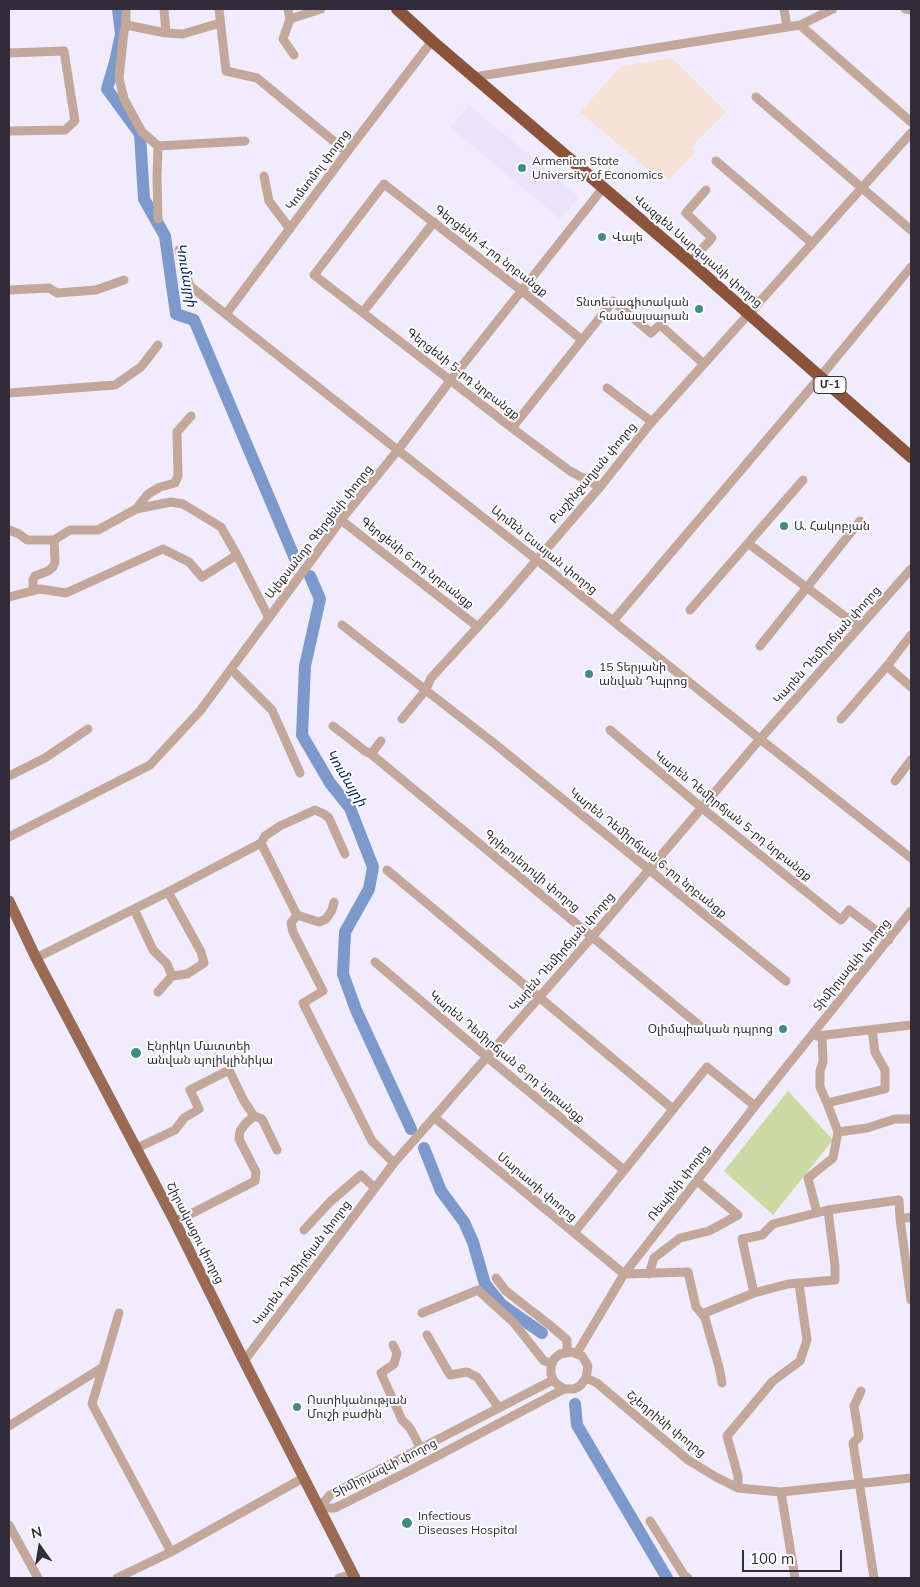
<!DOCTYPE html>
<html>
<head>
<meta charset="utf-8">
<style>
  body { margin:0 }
  #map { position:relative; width:920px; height:1587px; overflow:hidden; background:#f1ecfd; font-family:Mulish,sans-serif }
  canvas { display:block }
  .frame { position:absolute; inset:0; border:10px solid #312d38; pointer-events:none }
  .north { position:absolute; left:15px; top:1522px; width:50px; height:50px; -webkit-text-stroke:4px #fcfcfc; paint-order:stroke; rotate:347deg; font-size:14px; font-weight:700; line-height:20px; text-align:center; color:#312d38 }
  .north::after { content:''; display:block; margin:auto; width:18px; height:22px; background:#312d38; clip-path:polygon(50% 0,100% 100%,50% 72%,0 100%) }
  .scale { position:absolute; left:742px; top:1550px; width:100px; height:22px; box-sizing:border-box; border:2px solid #312d38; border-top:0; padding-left:6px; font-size:15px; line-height:18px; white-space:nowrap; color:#312d38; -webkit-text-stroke:4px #fcfcfc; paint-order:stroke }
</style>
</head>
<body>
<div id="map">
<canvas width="920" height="1587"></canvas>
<div class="frame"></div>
<div class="north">N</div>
<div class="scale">100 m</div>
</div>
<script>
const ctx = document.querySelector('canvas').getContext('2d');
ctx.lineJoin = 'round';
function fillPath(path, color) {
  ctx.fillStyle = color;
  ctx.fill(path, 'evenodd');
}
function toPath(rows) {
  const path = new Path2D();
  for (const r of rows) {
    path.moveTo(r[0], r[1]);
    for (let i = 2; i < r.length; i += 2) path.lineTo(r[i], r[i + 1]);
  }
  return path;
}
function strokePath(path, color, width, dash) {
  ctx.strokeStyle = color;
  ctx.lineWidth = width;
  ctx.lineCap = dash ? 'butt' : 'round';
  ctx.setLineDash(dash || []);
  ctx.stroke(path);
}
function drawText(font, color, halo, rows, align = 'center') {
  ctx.font = font + ' Mulish,"Noto Sans Armenian",sans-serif';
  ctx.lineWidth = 4;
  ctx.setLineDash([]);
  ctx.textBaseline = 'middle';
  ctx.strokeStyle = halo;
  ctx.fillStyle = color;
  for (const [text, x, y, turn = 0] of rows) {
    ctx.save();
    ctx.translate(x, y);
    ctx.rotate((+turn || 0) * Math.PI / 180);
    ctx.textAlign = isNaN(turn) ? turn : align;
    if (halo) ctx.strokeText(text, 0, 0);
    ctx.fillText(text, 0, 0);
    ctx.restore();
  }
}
fillPath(toPath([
  [469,105,579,197,560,219,450,127]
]), '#ebe2fe');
fillPath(toPath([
  [672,58,726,112,691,147,695,152,669,180,659,172,656,176,580,112,621,66]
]), '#f7e0d4');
fillPath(toPath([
  [788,1091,833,1140,773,1215,724,1171]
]), '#cdd9a3');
strokePath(toPath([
  [118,9,121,34,115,62,107,89,140,134,144,199,165,236,176,314,194,320,296,561],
  [310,576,320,599,305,666,302,735,330,783,350,808,373,867,369,889,345,932,343,974,356,1010,411,1129],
  [424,1148,441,1191,464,1222,473,1242,485,1284,502,1305,542,1333],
  [575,1404,577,1425,667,1578]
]), '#7d99cc', 12);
strokePath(toPath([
  [126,9,126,25,124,31,119,78,124,99,142,132,158,146,157,177,158,219],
  [164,9,166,33],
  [219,9,226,71,257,78,347,152],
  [288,9,290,19,283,39,294,55],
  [784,9,787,27],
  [905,9,911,10],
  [290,19,321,9],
  [126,25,166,33,183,34,220,23],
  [800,25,911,122],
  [9,53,64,51,75,121,65,130,9,131],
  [474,77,787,27,800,25,833,9],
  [756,97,911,230],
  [158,146,245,141],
  [716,161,812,243],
  [264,176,269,201,290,229],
  [179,250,190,286,537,560,760,739,911,858],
  [690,262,712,238,686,213,706,190],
  [9,290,49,288,57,293,96,290,124,280],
  [363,312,434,222],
  [226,314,347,152,432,41],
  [582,340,522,291,384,184,314,275,512,428,570,471,600,487],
  [607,388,652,422],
  [9,393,115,385,141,367,158,345],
  [512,428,613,301,651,333,660,325,704,364],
  [136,509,148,494,160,487,175,483,178,476,177,432,191,416],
  [341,520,478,627],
  [9,530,19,534,27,540,54,540,70,530,98,530,136,509,171,502,183,504,221,527,237,555,269,618],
  [749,544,859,627],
  [33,591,33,580,35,576,48,571,53,567,55,562,54,540],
  [9,597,40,589,66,593,163,549,189,562,202,577,237,555],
  [690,610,803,480],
  [613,621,820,377,911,267],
  [342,625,495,744,786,981],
  [760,646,860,521],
  [887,666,911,687],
  [231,669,272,710,300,773],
  [402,719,425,691,431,678,497,606,600,487,650,424,911,133],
  [841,719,887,666,911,635],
  [333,726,365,751,371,754,700,1026],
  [610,730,702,808,841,920,849,910,889,940],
  [371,754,381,741],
  [9,776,45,758,88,729],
  [895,781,911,760],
  [9,837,150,765,200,711,341,520,398,450,450,381,603,188],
  [261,843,265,836,280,826,315,810,324,814,329,818,345,854],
  [387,870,673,1109],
  [134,909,153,950,167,964,172,976],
  [297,915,319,922,326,919,332,910,334,902],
  [36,958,168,892,261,843,297,915,291,923,293,932,323,991,303,1003,372,1141,394,1163],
  [375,962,487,1057,624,1170],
  [158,992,172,976,187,974,204,963,201,952,168,892],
  [817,1036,911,1025],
  [822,1036,823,1062,820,1071,820,1087,827,1103,885,1089,885,1070,875,1052,872,1030],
  [827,1103,838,1132,867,1128,895,1119,911,1119],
  [254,1116,262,1119,277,1150],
  [435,1118,624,1274,688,1272,696,1307,705,1318,719,1367,722,1383],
  [137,1148,175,1130,184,1118,199,1109,190,1090,229,1070,244,1101,254,1116,246,1123,240,1131,239,1139,256,1172,255,1181,175,1222],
  [817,1213,808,1178,833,1158,838,1132],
  [900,1219,911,1217],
  [304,1230,330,1202,361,1175,375,1188],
  [574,1233,707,1067,755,1106],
  [649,1274,654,1258,680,1238,709,1231,738,1215,696,1180],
  [496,1278,506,1291,551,1326,567,1340,567,1352],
  [754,1293,742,1239,762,1235,773,1224,828,1210],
  [422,1313,478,1290,514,1323,544,1361,552,1363],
  [702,1314,754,1293,788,1284,835,1280,835,1266,828,1210,899,1200,900,1219,911,1300],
  [427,1335,450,1375,467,1372,477,1377,499,1408],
  [393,1345,397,1353,394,1364,381,1373,402,1420,410,1428,421,1449],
  [577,1353,624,1274,755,1106,911,911],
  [244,1361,394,1163,592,937,760,739,911,569],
  [103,1367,92,1404,171,1552],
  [586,1378,597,1383,688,1460,716,1477,738,1488,781,1492,911,1478],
  [861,1391,854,1406,859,1437,853,1443,874,1578],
  [9,1426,103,1367,119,1313],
  [738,1488,738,1476,727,1436,773,1381,800,1361,807,1340,799,1284],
  [781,1492,795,1578],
  [319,1508,335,1508,405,1473,564,1389,574,1389,580,1386,586,1378,588,1366,582,1356,572,1352,560,1354,554,1359,551,1366,551,1374,553,1380,558,1385,564,1389],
  [319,1508,330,1495,553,1380],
  [650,1521,684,1575,688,1578],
  [9,1525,38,1578],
  [117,1578,171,1552,303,1478],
  [339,1578,353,1574]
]), '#c3a79b', 9);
strokePath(toPath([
  [9,901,36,958,175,1222,244,1361,355,1578]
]), '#9a6a55', 11);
strokePath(toPath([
  [397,9,432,41,690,262,911,457]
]), '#8b533c', 12);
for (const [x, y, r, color] of [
  [522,168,5,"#448b86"],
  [602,237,5,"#448b86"],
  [699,309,5,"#448b86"],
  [784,526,5,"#448b86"],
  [589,674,5,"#448b86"],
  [783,1029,5,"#448b86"],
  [136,1053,6,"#448b86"],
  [297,1407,5,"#448b86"],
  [407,1523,6,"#448b86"]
]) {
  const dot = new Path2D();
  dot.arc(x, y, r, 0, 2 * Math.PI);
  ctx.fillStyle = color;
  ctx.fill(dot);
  strokePath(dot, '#fcfcfc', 2);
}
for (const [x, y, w] of [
  [830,385,32]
]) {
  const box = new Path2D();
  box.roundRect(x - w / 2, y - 8.5, w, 17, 4);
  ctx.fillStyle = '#fcfcfc';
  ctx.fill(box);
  strokePath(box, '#312d38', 1);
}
drawText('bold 11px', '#312d38', null, [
  ["Մ-1",830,385]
]);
drawText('12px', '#312d38', '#fcfcfc', [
  ["Armenian State",532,161],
  ["University of Economics",532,175],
  ["Վալե",612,237],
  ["Տնտեսագիտական",689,302,"right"],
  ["համասլսարան",689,316,"right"],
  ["Ա. Հակոբյան",794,526],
  ["15 Տերյանի",599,667],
  ["անվան Դպրոց",599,681],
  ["Օլիմպիական դպրոց",773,1029,"right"],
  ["Էնրիկո Մատտեի",147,1046],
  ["անվան պոլիկլինիկա",147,1060],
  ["Ոստիկանության",307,1400],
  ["Մուշի բաժին",307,1414],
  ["Infectious",418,1516],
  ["Diseases Hospital",418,1530]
], 'left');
drawText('12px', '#312d38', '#fcfcfc', [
  ["Կոմսոմոլ փողոց",318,170,-53],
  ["Գերցենի 4-րդ նրբանցք",491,251,38],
  ["Վազգեն Սարգսյանի փողոց",698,251,41],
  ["Գերցենի 5-րդ նրբանցք",463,374,38],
  ["Բաշինջաղյան փողոց",593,473,-50],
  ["Ալեքսանդր Գերցենի փողոց",319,532,-52],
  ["Արմեն Եսայան փողոց",544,550,39],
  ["Գերցենի 6-րդ նրբանցք",417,563,38],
  ["Կարեն Դեմիրճյան փողոց",827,645,-48],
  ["Կարեն Դեմիրճյան 5-րդ նրբանցք",733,816,39],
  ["Կարեն Դեմիրճյան 6-րդ նրբանցք",648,853,39],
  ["Գրիբոյեդովի փողոց",532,871,40],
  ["Կարեն Դեմիրճյան փողոց",562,952,-49],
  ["Տիմիրյազևի փողոց",852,965,-51],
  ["Կարեն Դեմիրճյան 8-րդ նրբանցք",507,1057,40],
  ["Ռեպինի փողոց",679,1183,-52],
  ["Մարատի փողոց",537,1187,40],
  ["Շիրակացու փողոց",195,1233,63],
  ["Կարեն Դեմիրճյան փողոց",302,1263,-53],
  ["Շչեդրինի փողոց",666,1424,39],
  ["Տիմիրյազևի փողոց",385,1468,-27]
]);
drawText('italic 14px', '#06235f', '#fcfcfc', [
  ["Կումայրի",186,275,80],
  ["Կումայրի",346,778,58]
]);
</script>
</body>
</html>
